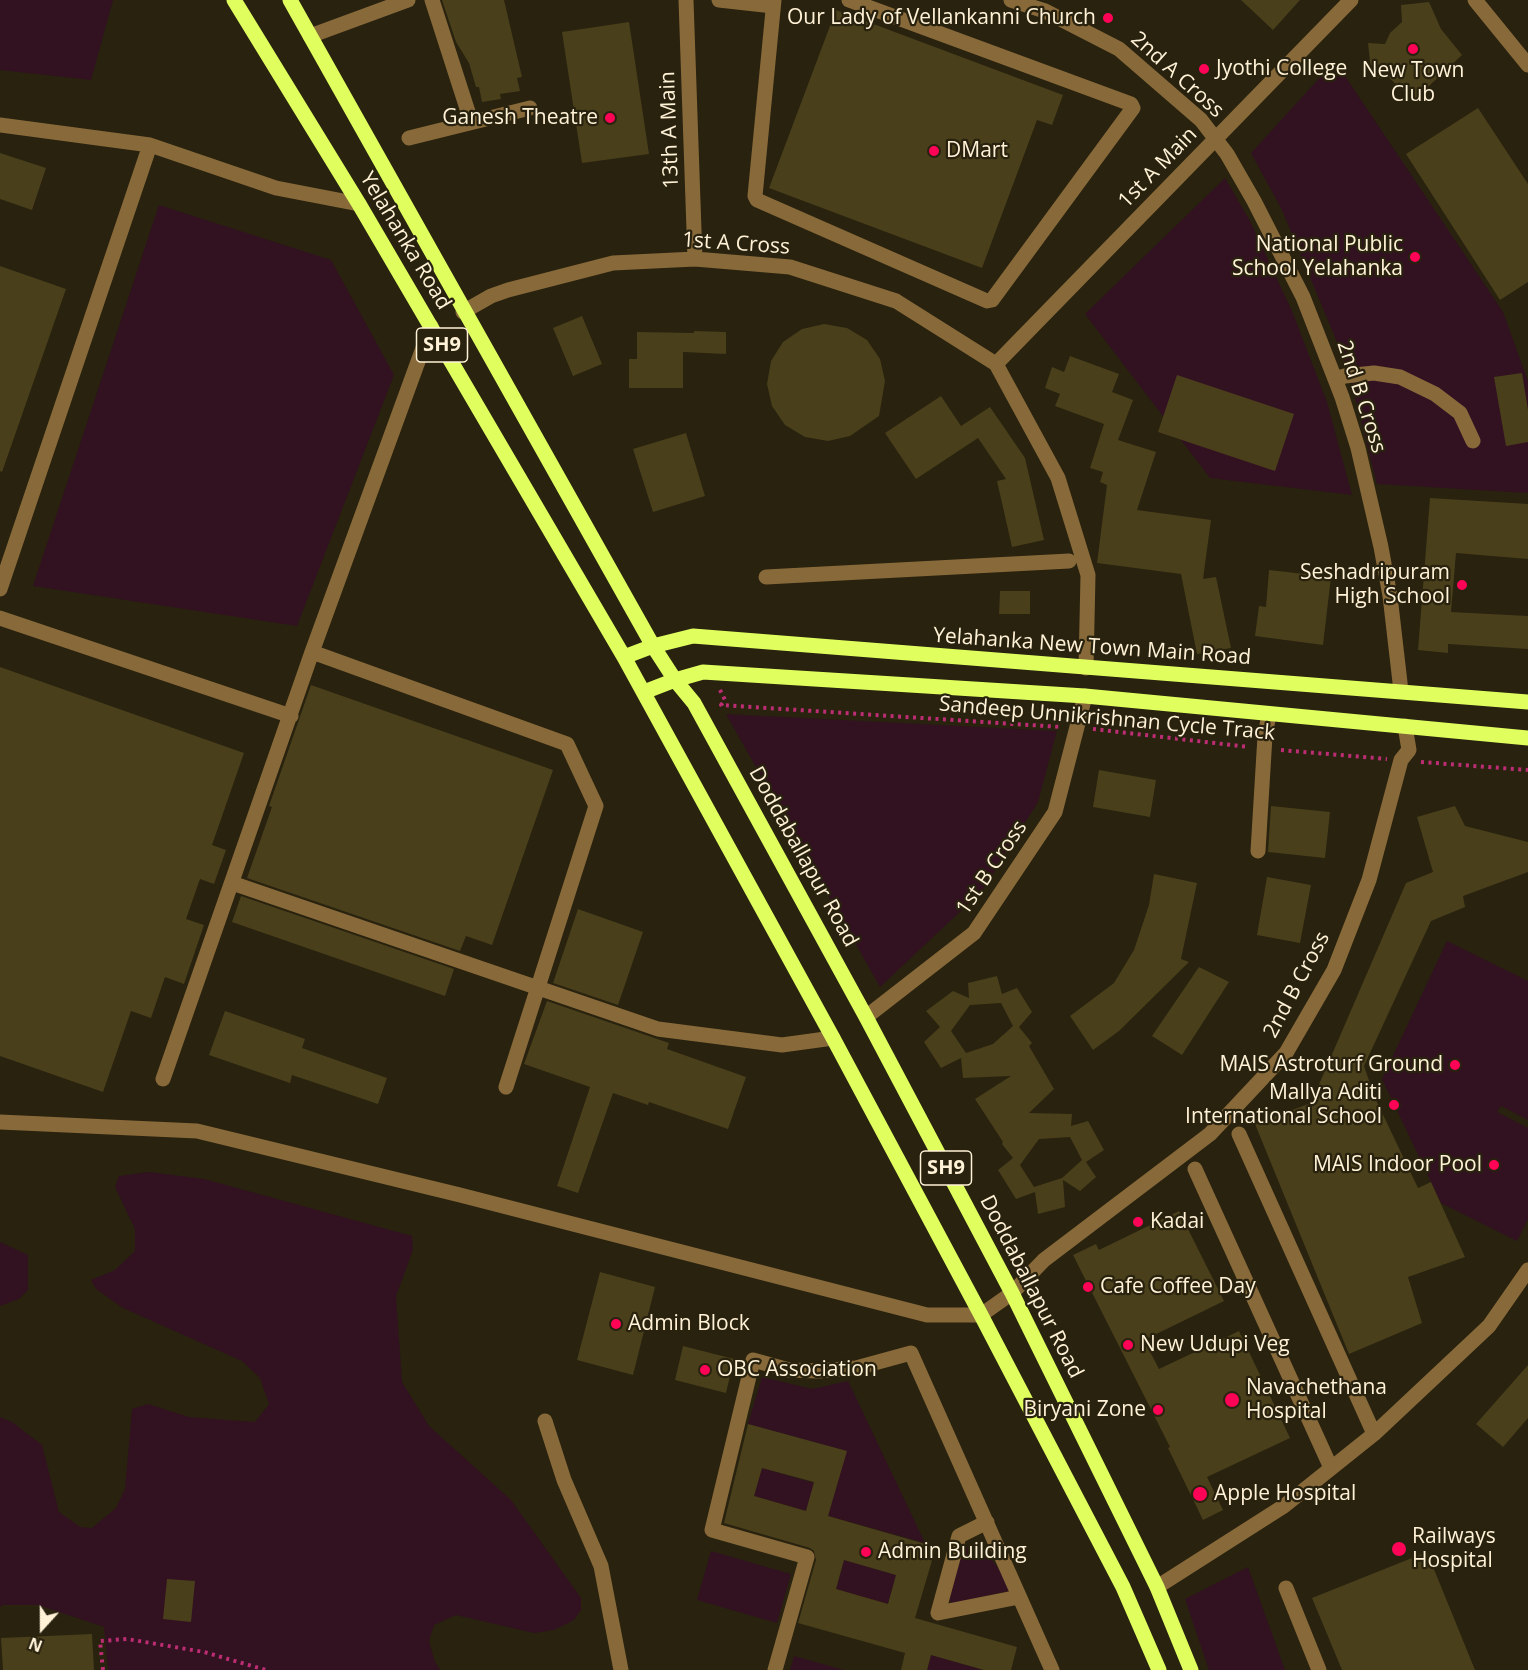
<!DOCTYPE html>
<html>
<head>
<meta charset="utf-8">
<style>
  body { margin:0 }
  #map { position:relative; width:1528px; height:1670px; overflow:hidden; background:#28220f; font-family:"Open Sans",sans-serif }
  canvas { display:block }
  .north { position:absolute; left:12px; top:1598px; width:60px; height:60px; -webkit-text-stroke:4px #28220f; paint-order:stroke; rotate:201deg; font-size:16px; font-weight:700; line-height:24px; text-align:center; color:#fff2d7 }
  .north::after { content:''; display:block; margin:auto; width:21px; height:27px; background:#fff2d7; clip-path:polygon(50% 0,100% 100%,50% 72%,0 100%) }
</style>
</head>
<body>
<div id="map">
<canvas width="1528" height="1670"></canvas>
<div class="north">N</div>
</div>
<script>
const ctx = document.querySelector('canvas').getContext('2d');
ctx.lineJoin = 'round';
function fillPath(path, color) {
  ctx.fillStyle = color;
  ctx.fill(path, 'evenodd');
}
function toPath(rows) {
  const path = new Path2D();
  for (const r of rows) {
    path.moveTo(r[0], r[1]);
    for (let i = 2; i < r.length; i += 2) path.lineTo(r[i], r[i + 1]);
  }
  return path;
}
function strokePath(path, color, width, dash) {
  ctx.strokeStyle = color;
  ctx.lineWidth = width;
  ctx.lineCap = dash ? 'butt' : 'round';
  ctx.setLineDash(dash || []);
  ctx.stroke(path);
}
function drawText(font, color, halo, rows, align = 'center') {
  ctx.font = font + ' "Open Sans",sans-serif';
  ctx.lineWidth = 4.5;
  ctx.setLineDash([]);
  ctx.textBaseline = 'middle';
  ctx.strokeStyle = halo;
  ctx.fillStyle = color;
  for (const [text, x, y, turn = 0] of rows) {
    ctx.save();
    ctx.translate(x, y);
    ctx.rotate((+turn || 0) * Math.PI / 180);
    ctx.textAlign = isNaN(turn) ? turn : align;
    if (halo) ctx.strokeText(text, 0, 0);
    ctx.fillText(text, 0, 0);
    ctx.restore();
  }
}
fillPath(toPath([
  [0,0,113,0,91,80,0,70],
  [1335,61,1503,312,1528,381,1528,493,1377,484,1347,366,1282,210,1251,153],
  [1225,178,1250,221,1292,311,1327,402,1352,495,1210,478,1085,314],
  [159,205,331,260,394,375,297,626,33,586],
  [726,714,1057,731,1038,802,982,891,880,987],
  [1447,941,1528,981,1528,1120,1501,1106,1497,1112,1528,1128,1528,1219,1517,1241,1441,1203,1382,1079],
  [149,1172,204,1179,412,1236,413,1250,396,1296,402,1382,429,1426,511,1500,581,1598,581,1610,574,1620,554,1630,534,1633,456,1615,434,1625,429,1641,435,1662,440,1670,108,1670,104,1627,38,1605,3,1605,0,1607,0,1417,12,1422,42,1445,59,1512,80,1527,92,1528,116,1508,125,1489,132,1409,148,1404,189,1417,255,1422,269,1404,260,1378,242,1361,123,1308,96,1289,91,1280,115,1270,135,1251,135,1229,115,1187,119,1176],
  [0,1242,28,1255,28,1290,19,1299,0,1306],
  [762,1377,812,1389,848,1381,925,1543,828,1516,846,1451,748,1424],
  [762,1468,814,1483,806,1511,754,1496],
  [965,1547,976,1549,991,1559,1010,1583,1008,1591,958,1602,953,1603,949,1600,960,1548],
  [711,1551,791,1574,777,1623,697,1600],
  [844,1560,896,1575,888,1604,836,1589],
  [1248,1567,1285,1670,1209,1670,1185,1599],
  [931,1655,983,1670,927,1670],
  [794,1656,844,1670,790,1670]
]), '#321221');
fillPath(toPath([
  [442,0,504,0,522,77,517,78,520,91,500,94,501,99,482,102,479,87,476,87,469,63,456,42],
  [1241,0,1300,0,1273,30],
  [1429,2,1441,29,1462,55,1414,100,1388,77,1372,79,1368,43,1385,44,1390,33,1402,22,1401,5],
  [836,10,1063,95,1052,125,1037,120,982,268,769,188],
  [629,22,649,154,582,163,562,32],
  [1478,108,1528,184,1528,282,1500,300,1406,154],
  [0,153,46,168,32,210,0,199],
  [0,266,66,289,2,472,0,471],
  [582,316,602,364,573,376,553,328],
  [824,324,847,328,867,340,880,359,885,381,879,416,850,436,828,441,805,437,785,425,772,406,767,384,771,361,783,342,802,329],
  [694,331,726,332,726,354,683,352,683,388,629,388,629,359,637,359,637,332,694,333],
  [1070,356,1119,374,1112,392,1133,400,1118,440,1156,452,1137,510,1211,520,1203,579,1216,577,1231,648,1197,654,1181,574,1097,563,1107,485,1100,482,1103,472,1090,468,1104,424,1055,406,1060,394,1045,388,1052,367,1064,372],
  [1522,373,1528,410,1528,442,1506,446,1494,377],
  [1177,375,1294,414,1275,471,1158,432],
  [941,396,961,426,990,407,1025,458,1044,540,1012,547,997,481,1006,479,978,438,916,479,885,433],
  [686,433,705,496,653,512,633,449],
  [1430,498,1528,504,1528,559,1456,553,1451,612,1528,616,1528,649,1448,644,1448,653,1418,650],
  [1269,570,1331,577,1323,645,1255,636,1259,606,1266,607],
  [1000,591,1030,591,1030,614,999,614],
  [0,667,244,753,212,845,226,850,214,884,200,879,186,919,204,925,184,984,165,977,151,1018,131,1011,103,1092,0,1056],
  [311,685,553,770,492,945,466,936,460,951,247,878,272,807,269,806],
  [1099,770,1156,780,1150,817,1093,807],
  [1271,806,1330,812,1325,858,1268,852],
  [1455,806,1465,826,1528,842,1528,872,1463,896,1465,907,1431,921,1364,1066,1375,1098,1418,1188,1431,1182,1465,1257,1408,1277,1422,1323,1349,1354,1255,1124,1311,1103,1406,883,1433,872,1417,817],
  [1154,874,1197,883,1181,959,1189,962,1119,1031,1093,1050,1070,1016,1114,983,1134,950,1149,905],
  [1267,877,1311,885,1300,943,1257,935],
  [241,896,454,969,445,996,232,922],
  [578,909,643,932,618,1005,553,983],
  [1199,967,1229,982,1182,1055,1152,1036],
  [997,976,1002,994,1017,988,1032,1012,1019,1027,1032,1043,1029,1046,1054,1089,1029,1113,1072,1114,1071,1126,1088,1121,1104,1150,1086,1162,1096,1177,1080,1191,1063,1180,1065,1207,1038,1214,1035,1192,1016,1199,998,1170,1013,1158,1002,1144,1003,1142,975,1099,1011,1076,963,1078,961,1058,941,1068,924,1042,940,1027,926,1011,953,991,969,998,968,983],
  [1001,1003,1013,1026,993,1044,966,1053,951,1031,970,1005],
  [1070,1137,1082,1160,1062,1178,1034,1187,1020,1165,1039,1139],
  [547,1001,669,1043,667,1049,746,1077,728,1129,649,1102,648,1105,613,1093,578,1193,557,1186,590,1087,524,1064],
  [225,1011,305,1039,302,1048,387,1078,378,1104,292,1075,290,1083,209,1055],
  [1179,1211,1224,1301,1144,1340,1159,1369,1239,1331,1290,1438,1207,1477,1223,1510,1203,1520,1168,1448,1170,1447,1073,1255,1096,1244,1099,1250],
  [600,1272,655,1287,633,1375,577,1360],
  [683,1346,734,1359,726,1393,675,1380],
  [1528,1365,1528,1418,1503,1447,1476,1424],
  [748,1424,847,1451,828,1516,936,1547,915,1618,1017,1647,1011,1670,984,1670,931,1655,927,1670,901,1670,905,1653,798,1623,816,1560,814,1551,810,1548,724,1523],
  [762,1468,814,1482,806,1511,754,1496],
  [844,1560,896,1575,888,1604,836,1589],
  [1427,1552,1475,1670,1342,1670,1312,1598],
  [167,1579,195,1581,191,1622,163,1619],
  [92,1634,94,1670,3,1670,1,1638]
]), '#4a3f1b');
strokePath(toPath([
  [720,690,725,700,721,705,1061,727],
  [1093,729,1249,747],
  [1281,750,1387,759],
  [1421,762,1528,770],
  [103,1670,100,1641,127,1639,204,1652,266,1670]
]), '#bd2d74', 4, [3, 4.5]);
strokePath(toPath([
  [432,0,471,121],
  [686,0,695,259],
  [719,0,773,6],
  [774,0,755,196,757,200,987,301,992,300,1133,108,1131,104,849,0],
  [1011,0,1045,11,1119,49,1201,120,1227,154,1254,201,1303,297,1342,397,1358,448,1381,547,1390,596,1401,691],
  [1475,0,1528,65],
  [310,36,408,0],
  [0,125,150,145],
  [409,138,530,108],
  [463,312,491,296,508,290,613,263,695,259,790,267,896,301,996,364,1058,478,1088,575,1086,668],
  [996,364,1351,0],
  [1335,379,1345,376,1374,373,1400,377,1435,394,1460,413,1473,441],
  [766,577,1069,561],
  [0,589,150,145,276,188,359,204],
  [0,618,291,716],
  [312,652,567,744,596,806,506,1087],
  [1258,851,1265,736,1269,714],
  [232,883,658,1029,782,1045,833,1038],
  [866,1017,974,933,1055,812,1085,696],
  [163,1079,312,652,431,326],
  [0,1122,197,1131,460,1195,927,1315,981,1315,1012,1293,1044,1260,1210,1134,1286,1053,1334,970,1369,880,1401,760,1409,750,1405,726],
  [1239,1134,1374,1434],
  [1195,1169,1331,1468],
  [545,1421,564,1480,601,1566,621,1670],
  [987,1522,959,1536,938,1613,1019,1597],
  [1157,1587,1284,1506,1374,1434,1489,1326,1528,1270],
  [1286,1588,1319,1670],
  [775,1670,807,1557,712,1530,753,1360,789,1370,818,1371,856,1368,911,1353,1052,1670]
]), '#886939', 15);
strokePath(toPath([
  [234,0,359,204,624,657,833,1038,981,1315,1123,1587,1159,1670],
  [290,0,653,646,675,680,694,703,866,1017,1012,1293,1157,1587,1191,1670],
  [624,657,653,646,693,636,1528,702],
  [644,692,675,680,703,672,1085,696,1528,738]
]), '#e0ff5e', 15);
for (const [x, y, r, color] of [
  [1108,18,6,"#ff0357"],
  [1413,49,6,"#ff0357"],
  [1204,69,6,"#ff0357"],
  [610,118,6,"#ff0357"],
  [934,151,6,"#ff0357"],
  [1415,257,6,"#ff0357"],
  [1462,585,6,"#ff0357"],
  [1455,1065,6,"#ff0357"],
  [1394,1105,6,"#ff0357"],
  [1494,1165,6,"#ff0357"],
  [1138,1222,6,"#ff0357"],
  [1088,1287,6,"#ff0357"],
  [616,1324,6,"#ff0357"],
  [1128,1345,6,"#ff0357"],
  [705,1370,6,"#ff0357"],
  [1232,1400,8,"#ff0357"],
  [1158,1410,6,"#ff0357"],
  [1200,1494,8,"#ff0357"],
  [1399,1549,8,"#ff0357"],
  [866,1552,6,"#ff0357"]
]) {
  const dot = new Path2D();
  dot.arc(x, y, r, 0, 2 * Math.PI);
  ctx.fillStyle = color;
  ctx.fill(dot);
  strokePath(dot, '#28220f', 2);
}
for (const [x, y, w] of [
  [442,345,51],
  [946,1168,51]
]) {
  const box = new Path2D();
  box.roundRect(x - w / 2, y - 17, w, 34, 4.5);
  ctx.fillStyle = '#28220f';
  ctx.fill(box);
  strokePath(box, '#fff2d7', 1.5);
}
drawText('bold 20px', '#fff2d7', null, [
  ["SH9",442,345],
  ["SH9",946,1168]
]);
drawText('21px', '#fff2d7', '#28220f', [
  ["Our Lady of Vellankanni Church",1096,18,"right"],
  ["Jyothi College",1216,69],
  ["New Town",1413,71,"center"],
  ["Club",1413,95,"center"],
  ["Ganesh Theatre",598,118,"right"],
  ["DMart",946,151],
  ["National Public",1403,245,"right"],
  ["School Yelahanka",1403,269,"right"],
  ["Seshadripuram",1450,573,"right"],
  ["High School",1450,597,"right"],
  ["MAIS Astroturf Ground",1443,1065,"right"],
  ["Mallya Aditi",1382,1093,"right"],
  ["International School",1382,1117,"right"],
  ["MAIS Indoor Pool",1482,1165,"right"],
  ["Kadai",1150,1222],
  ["Cafe Coffee Day",1100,1287],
  ["Admin Block",628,1324],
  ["New Udupi Veg",1140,1345],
  ["OBC Association",717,1370],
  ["Navachethana",1246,1388],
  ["Hospital",1246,1412],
  ["Biryani Zone",1146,1410,"right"],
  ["Apple Hospital",1214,1494],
  ["Railways",1412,1537],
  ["Hospital",1412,1561],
  ["Admin Building",878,1552]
], 'left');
drawText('21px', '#fff2d7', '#28220f', [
  ["2nd A Cross",1177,75,42],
  ["13th A Main",670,130,-92],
  ["1st A Main",1158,168,-46],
  ["Yelahanka Road",405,241,59],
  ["1st A Cross",736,244,4],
  ["2nd B Cross",1361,397,72],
  ["Yelahanka New Town Main Road",1092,647,4],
  ["Sandeep Unnikrishnan Cycle Track",1107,719,5],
  ["Doddaballapur Road",803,857,61],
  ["1st B Cross",992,868,-56],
  ["2nd B Cross",1297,985,-62],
  ["Doddaballapur Road",1031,1287,63]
]);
</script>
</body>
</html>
